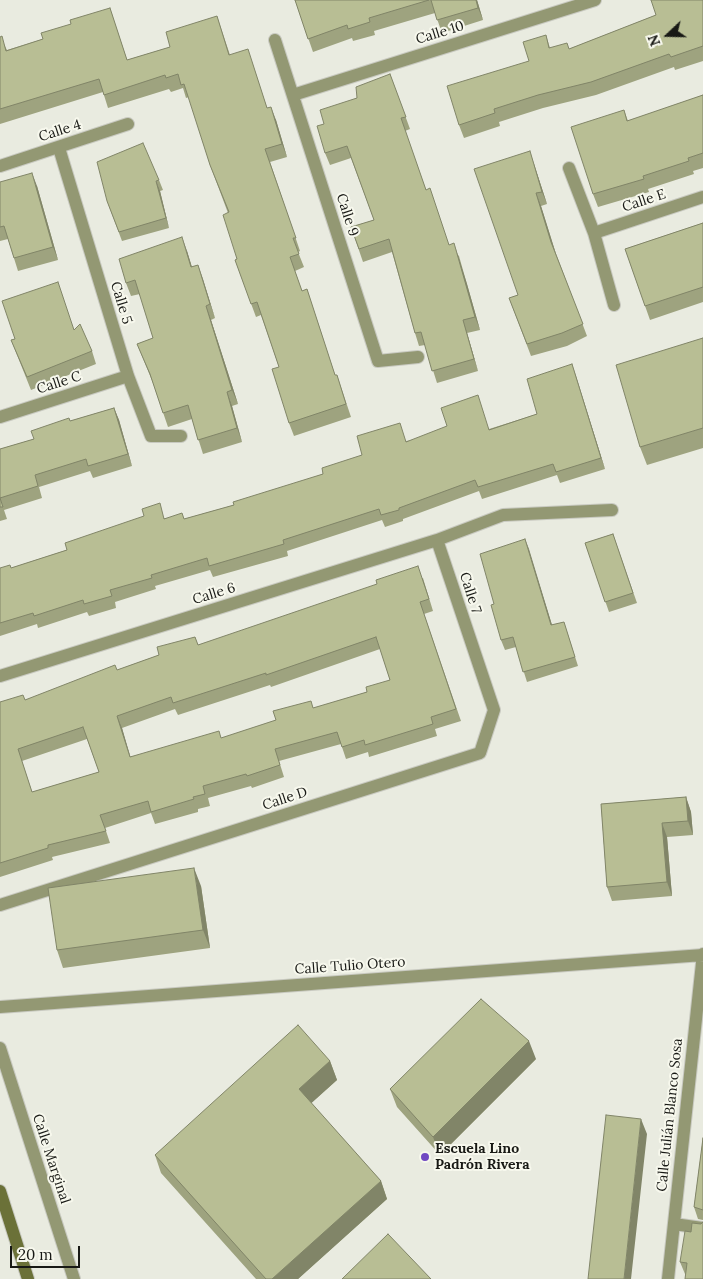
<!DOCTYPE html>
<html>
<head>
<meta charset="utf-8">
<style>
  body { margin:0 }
  #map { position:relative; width:703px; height:1279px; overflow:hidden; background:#e9ebe0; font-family:Lora,serif }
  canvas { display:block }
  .north { position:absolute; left:643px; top:10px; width:50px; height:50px; -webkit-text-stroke:4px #f7f8ed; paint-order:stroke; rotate:249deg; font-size:14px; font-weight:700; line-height:20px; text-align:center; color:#181915 }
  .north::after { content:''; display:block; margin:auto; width:18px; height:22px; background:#181915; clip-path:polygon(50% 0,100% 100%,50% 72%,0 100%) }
  .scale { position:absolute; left:10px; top:1246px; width:70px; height:22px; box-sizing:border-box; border:2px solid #181915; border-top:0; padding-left:6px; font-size:15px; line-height:18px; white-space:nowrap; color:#181915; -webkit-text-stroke:4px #f7f8ed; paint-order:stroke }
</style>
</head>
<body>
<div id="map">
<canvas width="703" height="1279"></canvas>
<div class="north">N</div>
<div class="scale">20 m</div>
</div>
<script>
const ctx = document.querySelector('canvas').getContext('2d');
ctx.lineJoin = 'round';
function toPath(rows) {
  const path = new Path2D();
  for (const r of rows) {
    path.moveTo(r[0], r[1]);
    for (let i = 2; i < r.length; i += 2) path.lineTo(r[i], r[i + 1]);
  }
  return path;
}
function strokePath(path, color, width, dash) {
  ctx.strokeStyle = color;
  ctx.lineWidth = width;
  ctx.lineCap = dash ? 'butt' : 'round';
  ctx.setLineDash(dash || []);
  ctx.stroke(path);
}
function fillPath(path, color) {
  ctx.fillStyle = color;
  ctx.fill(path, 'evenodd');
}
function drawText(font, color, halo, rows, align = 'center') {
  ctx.font = font + ' Lora,serif';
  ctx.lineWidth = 4;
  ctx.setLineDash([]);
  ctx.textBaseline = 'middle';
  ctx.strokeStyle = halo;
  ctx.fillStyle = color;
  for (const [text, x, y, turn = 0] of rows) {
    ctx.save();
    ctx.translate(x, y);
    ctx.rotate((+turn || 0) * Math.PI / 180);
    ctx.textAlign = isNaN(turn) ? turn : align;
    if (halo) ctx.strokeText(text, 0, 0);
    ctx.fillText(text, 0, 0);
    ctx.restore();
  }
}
const minor = toPath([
  [275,40,378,361,418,357],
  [293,95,595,0],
  [59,148,128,376,151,436,181,436],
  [0,166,128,124],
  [569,168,594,233,614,305],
  [594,233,703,197],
  [0,417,128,376],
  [0,676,437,540,503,515,612,510],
  [0,905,480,753,494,710,437,540],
  [0,1007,703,955],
  [0,1048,74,1279],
  [674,1224,703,1228],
  [668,1279,703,954]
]);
const secondary = toPath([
  [0,1191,28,1279]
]);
strokePath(minor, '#c8c9c0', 14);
strokePath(secondary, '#c8c9c0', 14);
strokePath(minor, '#939873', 12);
strokePath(secondary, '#6b7138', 12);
fillPath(toPath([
  [295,0,477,0,483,20,442,33,435,13,374,31,375,35,353,41,352,38,313,52],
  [703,0,703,61,675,70,674,67,596,95,543,108,499,122,500,126,464,138,459,125,529,61,546,35,550,48,569,49,656,15],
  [110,8,127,60,170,47,217,16,230,55,252,62,267,108,276,120,287,157,270,162,300,251,298,252,304,267,295,271,302,291,307,289,335,375,337,375,351,417,294,436,289,423,279,367,261,315,256,317,235,260,237,259,228,213,210,165,189,97,186,98,183,88,171,92,169,89,108,108,103,92,0,124,0,37,7,50,43,39,71,24],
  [390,74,410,129,405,131,426,190,449,245,459,256,480,330,467,333,478,371,437,383,425,345,419,346,415,333,392,252,363,262,351,227,374,220,351,158,330,165,325,153,324,124,357,98],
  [703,95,703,168,693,171,694,174,648,189,649,192,598,207,593,194,624,110,628,121],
  [534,164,547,204,541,206,555,251,587,336,567,346,531,356,509,298,518,295],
  [159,180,163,190,160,191,169,228,122,241,107,201],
  [0,182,37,186,58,260,18,271,8,239,0,241],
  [703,223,703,302,650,320,625,249],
  [187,251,192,267,198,265,215,318,211,320,238,404,232,406,242,442,203,454,192,419,168,427,153,383,137,344,153,338,140,294,131,296,126,283],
  [75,330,92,351,96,364,31,390,11,340],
  [703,338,703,448,647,465,640,447],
  [572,364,605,469,560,483,557,475,482,499,479,491,403,519,403,521,385,527,382,520,287,551,288,556,213,577,210,570,155,586,156,589,115,602,116,608,89,616,87,612,38,628,37,624,0,636,0,568,11,568,165,518,184,519,234,505,323,474,406,441,489,429,537,414],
  [114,408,119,420,132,466,93,478,90,471,39,487,42,498,4,510,7,519,0,521,0,449,34,439,70,421],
  [613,534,637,603,609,612,585,543],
  [525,539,552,625,564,622,578,666,527,682,516,647,505,650,501,640,494,604],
  [423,578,433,611,424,614,461,721,435,729,437,736,369,757,368,752,346,759,341,744,279,761,284,777,252,788,251,786,208,798,210,806,198,809,198,812,155,824,151,813,105,828,110,843,52,857,53,860,0,877,0,702,25,700,117,670,159,655,195,637,198,645],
  [380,649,390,680,367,692,314,708,222,738,130,757,122,728,175,709,178,715,270,685,271,687],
  [87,739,99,772,32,792,22,761],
  [686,797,691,812,693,835,667,837,672,896,612,901,607,887,601,804],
  [201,886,210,948,63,968,57,950],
  [536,1059,440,1155,397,1107,390,1089],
  [330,1061,337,1080,311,1103,381,1181,387,1199,298,1279,256,1279,161,1173,155,1155],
  [703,1138,703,1220,698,1219,694,1207],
  [701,1224,686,1274,685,1274,680,1262,691,1232]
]), '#9ea37f');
fillPath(toPath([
  [476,0,477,0,483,20,478,8],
  [271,107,276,120,287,157,282,144],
  [530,151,534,164,547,204,542,192],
  [32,173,37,186,58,260,53,247],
  [156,181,160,191,169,228,166,218],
  [536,193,541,206,556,254,551,242],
  [182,237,187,251,196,281,191,267],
  [454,243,467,284,480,330,475,317],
  [198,265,203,279,215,318,210,304],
  [206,306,211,320,238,404,232,390],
  [463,320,467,333,478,371,474,359],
  [572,364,576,376,605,469,601,458],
  [227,392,232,406,242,442,237,428],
  [114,408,119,420,132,466,128,454],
  [525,539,529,549,555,635,551,625],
  [117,716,122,728,134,769,130,757],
  [686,797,691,812,693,835,688,821],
  [662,823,667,837,672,896,667,882],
  [194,868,201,886,210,948,203,930],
  [529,1041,536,1059,440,1155,433,1137],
  [330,1061,337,1080,306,1108,299,1089],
  [641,1119,647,1134,631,1279,624,1279],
  [381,1181,387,1199,298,1279,272,1279]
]), '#818568');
const building = toPath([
  [295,0,429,0,369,18,370,22,348,29,347,25,308,39,295,0],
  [431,0,476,0,478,8,437,20,431,0],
  [651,0,703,0,703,46,671,57,669,54,591,82,538,95,494,109,495,113,459,125,447,86,529,61,523,42,546,35,549,48,567,43,569,49,656,15,651,0],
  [110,8,127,60,170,47,166,32,217,16,229,55,248,49,267,108,271,107,282,144,265,149,296,238,293,238,299,254,290,257,302,291,307,289,335,375,337,375,346,404,289,423,272,369,279,367,257,302,251,304,235,260,237,259,223,215,229,212,210,165,184,84,181,85,178,74,166,78,165,75,104,95,99,79,0,109,0,37,2,36,6,51,43,39,41,33,71,24,70,20,110,8],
  [390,74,406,117,401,118,426,190,430,188,449,245,454,243,475,317,463,320,474,359,432,371,421,332,415,333,389,239,359,249,351,227,374,220,347,146,325,153,317,126,324,124,320,110,357,98,356,87,390,74],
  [703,95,703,153,688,158,689,161,643,176,644,179,593,194,571,127,624,110,627,121,703,95],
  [143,143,159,180,156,181,166,218,119,232,107,201,97,162,143,143],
  [530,151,542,192,536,193,551,242,583,324,562,333,527,344,509,298,518,295,474,169,530,151],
  [32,173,53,247,14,258,4,226,0,227,0,182,32,173],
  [703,223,703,287,645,306,625,249,703,223],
  [182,237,191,267,198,265,210,304,206,306,232,390,227,392,237,428,198,440,188,405,163,413,150,374,137,344,153,338,135,280,126,283,119,259,182,237],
  [58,282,74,330,80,324,92,351,27,377,11,340,15,339,2,301,58,282],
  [703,338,703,428,640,447,616,365,703,338],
  [572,364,601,458,556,472,553,464,478,487,475,480,399,508,399,510,381,515,379,509,283,540,284,544,209,566,207,558,151,575,152,578,110,590,112,596,84,604,83,600,34,616,33,613,0,623,0,568,10,565,11,568,67,550,65,543,144,516,142,509,160,503,164,519,182,513,184,519,234,505,233,502,323,474,322,468,362,455,357,436,400,423,406,442,447,426,441,408,478,395,489,430,537,414,527,379,572,364],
  [114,408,128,454,88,466,86,459,35,475,38,486,0,498,0,449,34,439,31,431,69,418,70,421,114,408],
  [0,498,3,507,0,507,0,498],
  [613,534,633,593,605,602,585,543,613,534],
  [525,539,551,625,564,622,575,657,523,672,513,637,501,640,491,605,494,604,480,554,525,539],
  [418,566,429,599,420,602,456,709,431,717,433,724,365,745,364,740,342,747,337,732,275,749,280,765,247,776,246,774,203,786,205,794,193,797,194,799,151,812,148,801,100,815,106,831,48,845,48,848,0,863,0,702,23,695,25,700,115,665,117,670,159,655,157,647,195,637,198,645,377,584,376,580,418,566],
  [376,637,390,680,366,687,367,692,313,708,311,701,273,711,276,720,221,738,219,731,130,757,117,716,171,697,173,703,266,673,266,675,376,637],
  [83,727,99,772,32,792,18,749,83,727],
  [686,797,688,821,662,823,667,882,607,887,601,804,686,797],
  [194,868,203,930,57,950,48,888,194,868],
  [481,999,529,1041,433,1137,390,1089,481,999],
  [298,1025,330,1061,299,1089,381,1181,272,1279,266,1279,155,1155,298,1025],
  [606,1115,641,1119,624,1279,588,1279,606,1115],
  [703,1138,703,1210,694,1207,703,1138],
  [703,1222,703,1279,685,1279,687,1263,680,1262,685,1231,691,1232,692,1223,701,1224,703,1222],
  [388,1234,431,1279,342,1279,388,1234]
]);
fillPath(building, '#b8be94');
strokePath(building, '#818568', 1);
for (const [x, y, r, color] of [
  [425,1157,5,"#7049c2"]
]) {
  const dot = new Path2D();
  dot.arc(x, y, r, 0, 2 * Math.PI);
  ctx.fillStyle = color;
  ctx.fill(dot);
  strokePath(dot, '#f7f8ed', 2);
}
drawText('14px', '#181915', '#f7f8ed', [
  ["Calle 10",440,33,-17],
  ["Calle 4",60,131,-18],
  ["Calle E",644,201,-18],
  ["Calle 9",347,215,72],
  ["Calle 5",121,303,73],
  ["Calle C",59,383,-18],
  ["Calle 7",470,593,72],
  ["Calle 6",214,594,-17],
  ["Calle D",285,799,-18],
  ["Calle Tulio Otero",350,966,-4],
  ["Calle Julián Blanco Sosa",670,1115,-84],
  ["Calle Marginal",51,1159,72]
]);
drawText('bold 14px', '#181915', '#f7f8ed', [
  ["Escuela Lino",435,1149],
  ["Padrón Rivera",435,1165]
], 'left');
</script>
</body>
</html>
